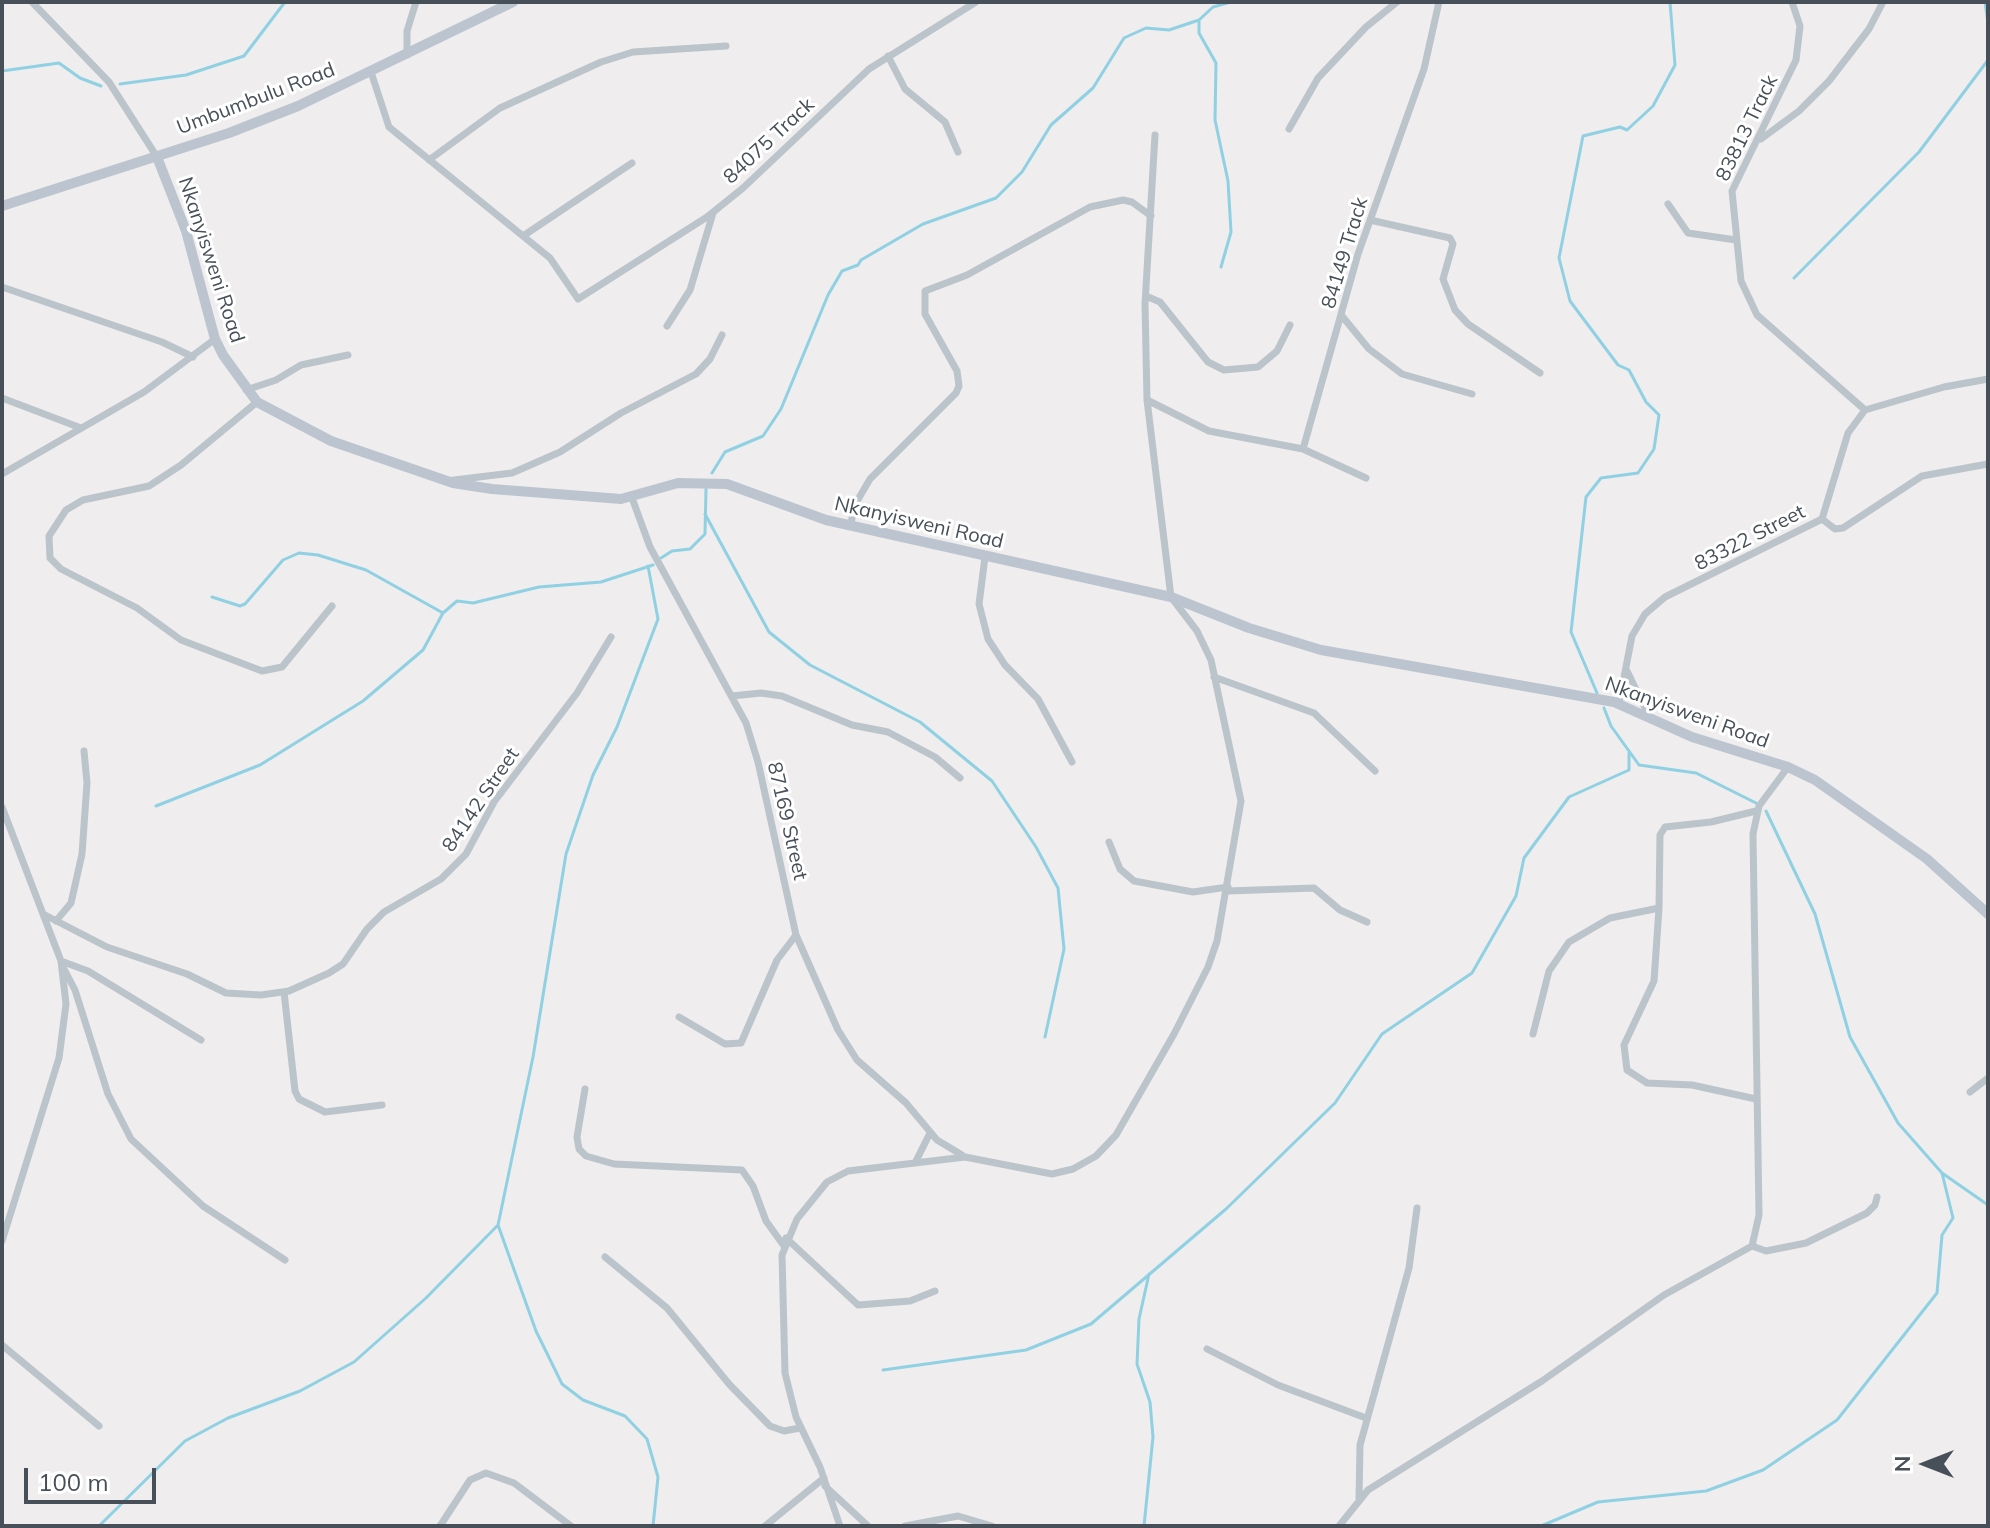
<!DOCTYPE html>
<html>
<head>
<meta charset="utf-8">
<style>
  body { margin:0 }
  #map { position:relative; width:1990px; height:1528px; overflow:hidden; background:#efeded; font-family:Mulish,sans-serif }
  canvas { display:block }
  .frame { position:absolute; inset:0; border:4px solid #475058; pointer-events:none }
  .north { position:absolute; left:1886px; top:1424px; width:80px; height:80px; -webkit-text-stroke:6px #fff; paint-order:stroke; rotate:270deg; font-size:22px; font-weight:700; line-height:32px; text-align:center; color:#475058 }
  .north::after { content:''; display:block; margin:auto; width:28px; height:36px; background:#475058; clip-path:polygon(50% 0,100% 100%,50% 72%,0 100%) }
  .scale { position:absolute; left:24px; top:1468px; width:132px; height:36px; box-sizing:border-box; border:4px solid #475058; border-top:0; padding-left:10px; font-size:24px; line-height:28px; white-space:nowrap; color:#475058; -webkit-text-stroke:6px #fff; paint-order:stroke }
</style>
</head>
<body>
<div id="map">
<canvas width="1990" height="1528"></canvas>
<div class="frame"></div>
<div class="north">N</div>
<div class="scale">100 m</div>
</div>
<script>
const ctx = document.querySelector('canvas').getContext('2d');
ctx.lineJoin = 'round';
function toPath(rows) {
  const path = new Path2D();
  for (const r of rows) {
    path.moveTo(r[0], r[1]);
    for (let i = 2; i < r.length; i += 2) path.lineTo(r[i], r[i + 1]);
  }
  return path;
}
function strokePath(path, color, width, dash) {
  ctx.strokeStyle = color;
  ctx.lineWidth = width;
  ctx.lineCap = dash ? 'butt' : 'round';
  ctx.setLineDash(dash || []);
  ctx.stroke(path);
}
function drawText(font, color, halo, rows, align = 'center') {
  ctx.font = font + ' Mulish,sans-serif';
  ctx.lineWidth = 6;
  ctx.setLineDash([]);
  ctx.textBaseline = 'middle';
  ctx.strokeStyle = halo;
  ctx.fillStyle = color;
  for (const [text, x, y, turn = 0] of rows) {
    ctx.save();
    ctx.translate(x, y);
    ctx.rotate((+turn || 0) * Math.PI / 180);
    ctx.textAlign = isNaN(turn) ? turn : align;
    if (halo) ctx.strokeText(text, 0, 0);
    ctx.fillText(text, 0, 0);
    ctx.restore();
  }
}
strokePath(toPath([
  [1985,2,1988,23],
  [1199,20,1199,33,1216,63,1215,120,1228,181,1231,232,1221,267],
  [2,71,59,63,80,78,101,86],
  [120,84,186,75,244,56,285,2],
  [1794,278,1919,152,1988,60],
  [712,473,725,452,763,436,781,409,828,295,842,271,858,265,861,260,923,224,996,198,1022,172,1051,125,1093,88,1124,38,1146,28,1169,30,1199,20,1213,7,1231,2],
  [705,514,769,632,810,665,920,722,992,781,1036,847,1058,888,1064,949,1045,1037],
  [661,558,672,551,690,549,705,534,706,489],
  [648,566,658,619,617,727,593,775,566,854,533,1057,498,1225,536,1331,562,1384,583,1400,625,1416,647,1439,658,1477,653,1526],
  [212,597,240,606,245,604,283,560,299,553,318,555,366,570,443,613,457,601,473,603,539,587,601,582,653,565],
  [1597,693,1571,632,1586,497,1601,478,1638,473,1654,449,1659,415,1646,402,1629,370,1618,365,1570,301,1559,258,1583,136,1620,127,1627,130,1653,106,1675,65,1670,2],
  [1604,708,1611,726,1639,765,1696,773,1756,803],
  [156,806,260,765,363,701,423,650,443,613],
  [1766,811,1815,914,1850,1037,1898,1123,1942,1173,1988,1205],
  [883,1370,1026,1350,1091,1324,1226,1209,1335,1103,1382,1034,1472,973,1516,896,1524,858,1569,797,1629,770,1629,753],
  [99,1526,185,1441,228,1418,300,1391,354,1362,426,1298,498,1225],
  [1144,1526,1153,1437,1150,1402,1137,1364,1139,1319,1149,1274],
  [1541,1526,1598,1502,1706,1491,1763,1470,1837,1420,1937,1293,1942,1235,1953,1218,1942,1173]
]), '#8fd1e3', 3);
strokePath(toPath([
  [32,2,109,82,157,157],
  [1792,2,1800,26,1796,60,1732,191,1741,281,1757,315,1865,410],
  [407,55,407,31,416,2],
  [888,56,905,89,945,122,958,152],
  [371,72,389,127,550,258,578,299,707,217,743,188,869,69,976,2],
  [1289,129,1318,78,1366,27,1397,2],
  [1761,139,1799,111,1829,81,1869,29,1883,2],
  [429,160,500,108,601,62,633,52,726,46],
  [1668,204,1688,233,1736,240],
  [1370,220,1450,238,1453,244,1443,279,1455,310,1468,324,1540,373],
  [523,236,632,163],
  [2,287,162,342,193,357],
  [1146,296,1160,302,1208,362,1224,370,1258,367,1277,351,1290,325],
  [1342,316,1369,349,1402,374,1472,394],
  [667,326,690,290,713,213],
  [246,390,276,380,301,365,348,355],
  [2,398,81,428],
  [1147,400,1209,431,1303,449],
  [257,402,181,465,149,486,83,500,66,510,49,536,50,558,61,569,137,608,181,640,262,671,282,667,332,606],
  [2,474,144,392,215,339],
  [1366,478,1303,449,1358,254,1424,69,1439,2],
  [446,481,512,473,560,452,621,413,696,374,710,359,722,335],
  [632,498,650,547,746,723,758,762,796,935,838,1030,857,1060,906,1103,937,1140,962,1155],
  [1822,519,1835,529,1843,528,1922,476,1988,464],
  [850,526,856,503,870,479,956,393,959,386,957,371,925,314,925,291,967,275,1090,207,1123,200,1132,202,1151,216],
  [985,557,979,604,988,639,1005,665,1038,699,1072,762],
  [1627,671,1649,716],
  [1214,677,1314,713,1375,771],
  [732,696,761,693,782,696,852,725,888,732,935,757,960,778],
  [1619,703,1632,636,1645,614,1665,597,1822,519,1848,433,1865,410,1944,387,1988,379],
  [2,807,61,961,66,1004,59,1058,2,1241],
  [1109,842,1120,869,1134,881,1193,892,1228,887],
  [1227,891,1314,888,1340,910,1367,922],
  [1659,908,1654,981,1624,1045,1627,1070,1647,1083,1692,1085,1756,1099],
  [43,914,107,947,187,974,226,993,261,995,289,991,329,973,343,964,367,929,384,912,441,879,466,854,494,802,577,693,611,637],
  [56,921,71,903,82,854,87,783,84,751],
  [61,961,88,971,201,1040],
  [64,969,75,990,108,1094,131,1139,203,1206,285,1260],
  [284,992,295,1091,299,1099,325,1112,382,1105],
  [679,1017,725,1044,741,1043,777,960,796,935],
  [1533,1034,1549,971,1569,942,1610,918,1659,908,1660,835,1665,827,1711,822,1756,811],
  [585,1089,577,1137,579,1149,586,1156,614,1164,742,1170,753,1186,766,1221,784,1246],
  [1970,1092,1988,1078],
  [915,1163,930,1133],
  [786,1238,858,1305,910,1301,935,1291],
  [1752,1246,1766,1251,1806,1243,1867,1213,1875,1205,1877,1197],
  [605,1257,667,1308,729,1384,770,1426,784,1431,800,1428],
  [2,1345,99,1426],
  [1207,1349,1278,1385,1366,1418],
  [825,1486,868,1526],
  [1359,1498,1360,1445,1409,1268,1417,1208],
  [440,1526,470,1480,486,1473,514,1483,571,1526],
  [765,1526,824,1478],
  [840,1526,820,1467,796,1417,785,1373,782,1255,797,1219,827,1182,848,1171,965,1157,1052,1174,1073,1169,1096,1156,1116,1135,1174,1034,1208,967,1217,941,1241,801,1211,660,1197,631,1171,597,1147,400,1145,304,1155,135],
  [905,1526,958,1516,992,1526],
  [1339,1526,1368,1490,1542,1381,1664,1295,1752,1246,1759,1215,1753,834,1759,806,1788,767]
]), '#bcc4cb', 7);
strokePath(toPath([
  [157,157,186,231,215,339,223,355,257,402,331,441,453,483,492,489,621,499,678,483,727,484,826,520,1171,597,1249,628,1321,650,1614,702,1692,737,1788,767,1815,780,1927,859,1988,914],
  [2,206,229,133,298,106,513,2]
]), '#bcc5cf', 10);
drawText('20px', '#475058', '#fff', [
  ["Umbumbulu Road",256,99,-21],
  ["83813 Track",1747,128,-64],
  ["84075 Track",769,141,-43],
  ["84149 Track",1345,253,-73],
  ["Nkanyisweni Road",211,260,72],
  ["Nkanyisweni Road",919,523,13],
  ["83322 Street",1750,538,-27],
  ["Nkanyisweni Road",1687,713,20],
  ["84142 Street",481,800,-56],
  ["87169 Street",787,821,77]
]);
</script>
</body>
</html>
